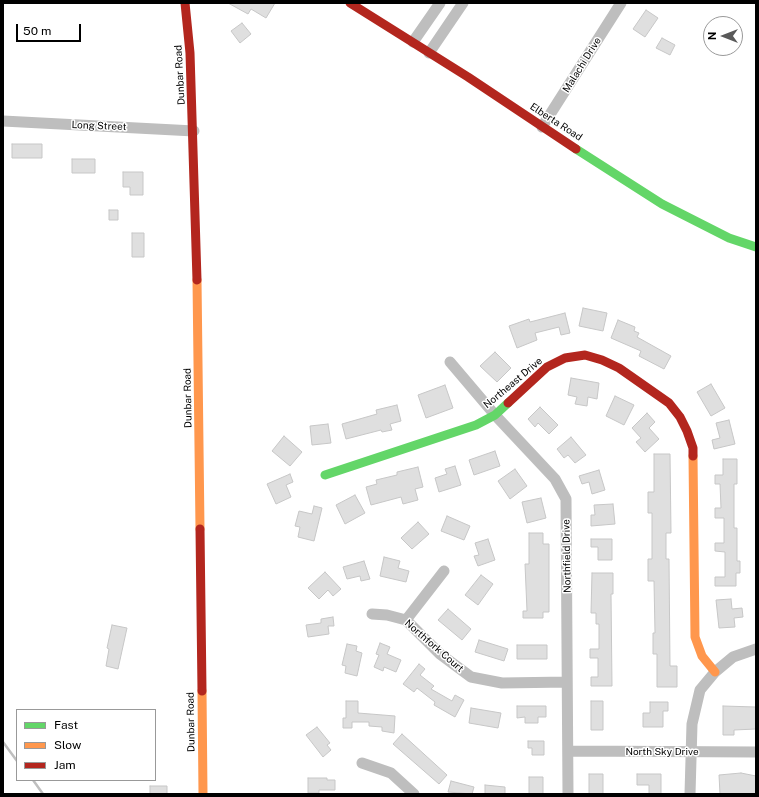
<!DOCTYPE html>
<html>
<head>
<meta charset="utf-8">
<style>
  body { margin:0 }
  #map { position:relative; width:759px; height:797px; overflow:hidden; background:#fff; font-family:"Public Sans",sans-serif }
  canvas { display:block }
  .frame { position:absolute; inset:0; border:4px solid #000; pointer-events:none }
  .legend { position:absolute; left:16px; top:709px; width:140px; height:72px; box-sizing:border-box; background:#fff; border:1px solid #999; margin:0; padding:5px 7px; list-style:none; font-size:12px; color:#000 }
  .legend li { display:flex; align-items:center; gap:8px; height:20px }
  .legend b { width:20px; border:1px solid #999 }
  .north { position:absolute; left:703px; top:16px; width:40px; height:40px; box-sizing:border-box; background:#fff; border:1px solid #999; border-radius:50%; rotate:270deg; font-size:11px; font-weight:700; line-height:16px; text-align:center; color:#000 }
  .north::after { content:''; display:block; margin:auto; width:14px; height:18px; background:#595959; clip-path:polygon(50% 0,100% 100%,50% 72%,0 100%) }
  .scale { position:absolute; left:16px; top:24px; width:65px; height:18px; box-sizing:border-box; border:2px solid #000; border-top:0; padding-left:5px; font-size:12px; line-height:14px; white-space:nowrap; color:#000; -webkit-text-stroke:3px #fff; paint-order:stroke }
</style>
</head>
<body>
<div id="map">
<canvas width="759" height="797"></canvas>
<div class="frame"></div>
<ul class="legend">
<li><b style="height:5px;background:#63d668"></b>Fast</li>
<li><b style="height:5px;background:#ff974d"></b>Slow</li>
<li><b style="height:5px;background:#b3261e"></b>Jam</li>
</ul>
<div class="north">N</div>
<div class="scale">50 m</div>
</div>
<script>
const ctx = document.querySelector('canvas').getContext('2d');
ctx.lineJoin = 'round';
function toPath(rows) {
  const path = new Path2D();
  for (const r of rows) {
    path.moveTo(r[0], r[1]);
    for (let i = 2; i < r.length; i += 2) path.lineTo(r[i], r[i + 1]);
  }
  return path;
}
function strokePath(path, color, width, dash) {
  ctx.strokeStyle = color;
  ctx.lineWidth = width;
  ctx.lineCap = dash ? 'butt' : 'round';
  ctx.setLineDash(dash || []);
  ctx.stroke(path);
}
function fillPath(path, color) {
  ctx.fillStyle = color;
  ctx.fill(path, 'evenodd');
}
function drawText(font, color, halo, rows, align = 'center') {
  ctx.font = font + ' "Public Sans",sans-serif';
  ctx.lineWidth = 3;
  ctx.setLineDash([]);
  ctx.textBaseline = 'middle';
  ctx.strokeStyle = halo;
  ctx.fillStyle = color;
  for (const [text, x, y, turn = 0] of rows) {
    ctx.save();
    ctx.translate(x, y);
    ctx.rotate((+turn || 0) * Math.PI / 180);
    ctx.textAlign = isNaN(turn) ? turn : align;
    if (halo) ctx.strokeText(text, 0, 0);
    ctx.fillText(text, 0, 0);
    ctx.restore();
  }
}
strokePath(toPath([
  [3,742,17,761],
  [33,780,43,794]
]), '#bfbfbf', 2.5);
const building = toPath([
  [228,3,275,3,266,18,251,9,248,14,228,3],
  [646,10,658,18,645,37,633,29,646,10],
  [242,23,251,34,240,43,231,31,242,23],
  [662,38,675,45,670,55,656,48,662,38],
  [12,144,42,144,42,158,12,158,12,144],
  [72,159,95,159,95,173,72,173,72,159],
  [123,172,143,172,143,195,130,195,130,187,123,187,123,172],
  [109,210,118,210,118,220,109,220,109,210],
  [132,233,144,233,144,257,132,257,132,233],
  [583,308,607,313,603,331,579,326,583,308],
  [565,313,570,333,561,335,559,327,535,333,537,340,517,348,509,326,529,319,530,322,565,313],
  [618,320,635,327,634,331,639,333,637,337,671,356,664,369,639,356,641,351,611,338,618,320],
  [495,352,511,368,497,382,480,366,495,352],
  [571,378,599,383,597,399,588,397,587,406,575,404,577,397,568,395,571,378],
  [711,384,725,408,711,416,697,392,711,384],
  [445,385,453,408,426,418,418,395,445,385],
  [615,396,634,405,624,425,606,416,615,396],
  [397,405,401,421,390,424,392,430,382,432,381,430,346,439,342,424,377,414,376,410,397,405],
  [540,407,558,425,549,434,538,423,535,427,528,419,540,407],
  [647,413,655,422,649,428,659,439,645,452,636,442,641,438,632,428,647,413],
  [729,420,735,444,714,449,712,440,720,438,716,423,729,420],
  [328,424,331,443,312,445,310,426,328,424],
  [284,436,302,452,290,466,272,451,284,436],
  [571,437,586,455,575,463,568,455,564,458,557,449,571,437],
  [495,451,500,466,474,475,469,460,495,451],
  [654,454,670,454,671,533,666,533,666,559,669,559,670,666,677,666,677,687,657,687,657,654,653,654,653,633,655,633,654,581,648,581,648,559,652,559,652,513,648,513,648,492,654,492,654,454],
  [723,459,737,459,737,484,734,484,734,528,737,528,737,561,740,561,740,573,736,573,736,586,715,586,715,577,725,577,725,552,715,551,715,543,724,543,724,518,715,518,715,508,721,508,720,484,715,484,715,475,723,475,723,459],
  [455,466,461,485,439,492,435,478,447,474,445,469,455,466],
  [418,467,423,487,415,489,418,500,403,504,401,497,371,505,366,487,377,484,376,480,397,475,397,472,418,467],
  [515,469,527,486,510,499,498,481,515,469],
  [599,470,605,490,592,494,589,482,582,484,579,476,599,470],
  [290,474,293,482,286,485,291,497,276,504,267,484,290,474],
  [355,495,365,513,345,524,336,505,355,495],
  [541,498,546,518,527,523,522,502,541,498],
  [613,504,615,524,591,526,591,515,595,515,594,505,613,504],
  [314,506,322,508,314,541,298,537,300,527,295,526,299,511,312,514,314,506],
  [447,516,470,526,464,540,441,531,447,516],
  [418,522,429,534,412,549,401,538,418,522],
  [529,533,543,533,543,544,549,544,549,612,543,612,543,618,523,618,523,611,527,611,525,564,529,564,529,533],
  [488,539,495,560,478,566,474,556,479,555,475,543,488,539],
  [591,539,612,539,612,560,598,560,598,547,591,547,591,539],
  [384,557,400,561,398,568,409,571,406,582,380,576,384,557],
  [364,561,370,579,361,581,360,576,347,579,343,567,364,561],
  [325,572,341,589,333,596,328,590,319,599,308,588,325,572],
  [592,573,613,573,613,594,611,594,612,686,591,686,591,677,598,677,598,658,590,658,590,649,599,649,599,624,596,624,596,613,591,613,592,573],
  [481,575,493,584,478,605,465,595,481,575],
  [731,599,732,609,742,608,743,617,734,618,735,627,719,628,716,600,731,599],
  [448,609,471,629,462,640,438,620,448,609],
  [333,617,334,626,328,626,329,634,308,637,306,625,321,623,321,619,333,617],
  [112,625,127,628,118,669,106,666,109,649,107,648,112,625],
  [479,640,508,649,504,661,475,652,479,640],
  [380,643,390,647,387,654,401,660,396,672,384,667,383,671,374,667,379,655,376,654,380,643],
  [347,644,357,646,356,651,362,653,357,676,345,673,346,666,342,665,347,644],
  [517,645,547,645,547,659,517,659,517,645],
  [419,664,425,669,420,675,434,686,431,689,452,701,455,695,464,700,455,717,434,705,435,702,417,688,414,692,403,684,419,664],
  [346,701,358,701,358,713,395,716,394,733,382,731,382,727,369,726,369,722,352,722,352,728,343,728,343,718,346,718,346,701],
  [591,701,603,701,603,730,591,730,591,701],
  [650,702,668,702,668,711,663,711,663,727,643,727,643,713,650,713,650,702],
  [517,706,546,706,546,717,538,717,538,723,525,723,525,717,517,718,517,706],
  [723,706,756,707,756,729,734,730,734,735,723,735,723,706],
  [471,708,501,713,498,728,469,723,471,708],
  [317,727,330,743,327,745,331,750,323,757,306,735,317,727],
  [402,734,447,775,439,784,393,744,402,734],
  [528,741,544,741,544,755,532,755,532,748,528,748,528,741],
  [741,773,756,776,756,794,720,794,719,775,741,773],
  [589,774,603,774,603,794,589,794,589,774],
  [637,774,661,774,661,794,649,794,649,785,637,785,637,774],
  [529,777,543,777,543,794,529,794,529,777],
  [308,778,327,778,327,780,335,780,335,790,319,790,319,793,308,793,308,778],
  [451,781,474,787,472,794,448,792,451,781],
  [485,785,505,787,505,794,485,794,485,785],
  [150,786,167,786,167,794,150,794,150,786]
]);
fillPath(building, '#dfdfdf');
strokePath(building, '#c7c7c7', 1);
strokePath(toPath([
  [413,42,440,3],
  [429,53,463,3],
  [3,121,194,131],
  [542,127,621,3],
  [450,362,495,415,555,479,566,499,568,794],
  [372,614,387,615,406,620,440,654,471,677,502,683,567,682],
  [406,620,444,571],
  [569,751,756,752],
  [362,763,391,773,414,794],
  [690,794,692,724,700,690,715,672,733,657,756,649]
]), '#bebebe', 11);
strokePath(toPath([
  [576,149,662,204,729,238,756,247],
  [325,475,476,425,495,415,508,403]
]), '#63d668', 9);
strokePath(toPath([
  [197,280,200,529],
  [693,456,695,637,702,656,715,672],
  [202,691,203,794]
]), '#ff974d', 9);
strokePath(toPath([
  [185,3,190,53,197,280],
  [350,3,468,77,576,149],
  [508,403,547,367,565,358,585,355,602,360,619,368,669,403,680,417,687,431,693,448,693,456],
  [200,529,202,691]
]), '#b3261e', 9);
drawText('10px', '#000', '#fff', [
  ["Malachi Drive",582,65,-58],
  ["Dunbar Road",180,75,-93],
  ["Elberta Road",556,122,33],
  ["Long Street",99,126,2],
  ["Northeast Drive",513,383,-40],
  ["Dunbar Road",188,398,-91],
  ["Northfield Drive",567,556,-91],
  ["Northfork Court",434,646,41],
  ["Dunbar Road",191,722,-91],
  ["North Sky Drive",662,752]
]);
</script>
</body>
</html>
